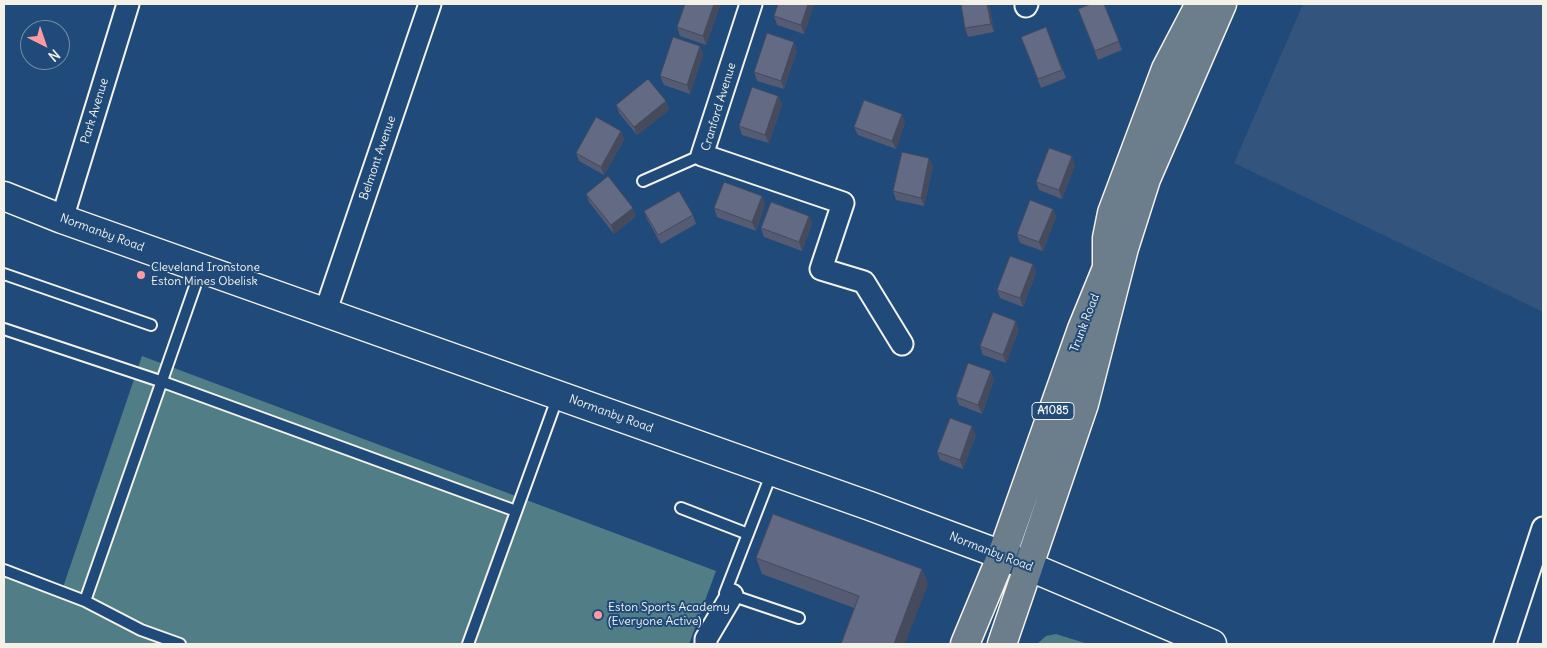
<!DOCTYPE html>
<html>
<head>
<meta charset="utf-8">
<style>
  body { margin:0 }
  #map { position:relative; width:1547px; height:648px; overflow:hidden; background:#1f4a7a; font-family:Delius,sans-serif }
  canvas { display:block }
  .frame { position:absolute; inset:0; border:5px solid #f4f1e8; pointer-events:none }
  .north { position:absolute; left:20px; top:20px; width:50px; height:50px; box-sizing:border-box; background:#1f4a7a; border:1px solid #748da6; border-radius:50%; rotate:139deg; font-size:14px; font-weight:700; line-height:20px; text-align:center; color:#f4f1e8 }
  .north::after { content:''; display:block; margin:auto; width:18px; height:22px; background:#ff9aa2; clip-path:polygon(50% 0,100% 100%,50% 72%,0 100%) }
</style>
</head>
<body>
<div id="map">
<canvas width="1547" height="648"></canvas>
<div class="frame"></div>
<div class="north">N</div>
</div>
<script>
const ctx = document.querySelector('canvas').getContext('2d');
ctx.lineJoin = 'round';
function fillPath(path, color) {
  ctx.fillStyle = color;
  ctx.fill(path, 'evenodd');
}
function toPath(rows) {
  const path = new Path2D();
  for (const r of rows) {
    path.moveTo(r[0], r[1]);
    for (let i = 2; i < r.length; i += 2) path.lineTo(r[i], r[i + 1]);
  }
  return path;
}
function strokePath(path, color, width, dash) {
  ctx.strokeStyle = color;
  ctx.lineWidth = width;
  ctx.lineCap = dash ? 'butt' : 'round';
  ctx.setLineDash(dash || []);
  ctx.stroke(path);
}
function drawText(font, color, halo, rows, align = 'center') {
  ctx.font = font + ' Delius,sans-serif';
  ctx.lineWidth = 4;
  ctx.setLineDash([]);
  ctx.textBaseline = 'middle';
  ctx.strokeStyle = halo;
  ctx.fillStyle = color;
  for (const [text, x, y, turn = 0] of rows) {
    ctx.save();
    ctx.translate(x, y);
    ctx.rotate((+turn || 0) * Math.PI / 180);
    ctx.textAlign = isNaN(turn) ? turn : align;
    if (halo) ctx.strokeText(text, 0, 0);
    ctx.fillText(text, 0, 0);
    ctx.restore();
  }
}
fillPath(toPath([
  [1303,4,1543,4,1543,312,1234,163]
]), '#33547d');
fillPath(toPath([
  [142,356,716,571,689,644,4,644,4,574,61,593],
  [1056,634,1088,644,1037,644,1046,636]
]), '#517e86');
const lane = toPath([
  [643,181,702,155],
  [4,274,151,325],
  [4,329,163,382,516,511],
  [772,472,725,593,799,618],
  [681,508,748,534],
  [4,570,85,601],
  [180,644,141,630,85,601,201,269],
  [468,644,558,396]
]);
const street = toPath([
  [751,4,702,155,843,203,821,269,864,282,902,344],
  [1026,6,1027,4],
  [62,219,128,4],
  [325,313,430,4],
  [706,644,706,639,732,595],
  [1505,644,1543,528]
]);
const secondary = toPath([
  [4,196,62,219,870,506,1002,555,1212,644]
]);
const primary = toPath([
  [965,644,1002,555,1082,329,1107,268,1107,238,1112,213,1166,69,1200,4],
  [1002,644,1084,404,1124,248,1146,179,1222,4]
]);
strokePath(lane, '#f4f1e8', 14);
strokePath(street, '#f4f1e8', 25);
strokePath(secondary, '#f4f1e8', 31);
strokePath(primary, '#f4f1e8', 31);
strokePath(lane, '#1f4a7a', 10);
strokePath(street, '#1f4a7a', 21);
strokePath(secondary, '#1f4a7a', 28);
strokePath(primary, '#6c7d8c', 28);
fillPath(toPath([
  [685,4,719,4,720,6,706,45,680,36,677,27],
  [814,4,804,34,777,25,774,16],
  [961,4,989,4,994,32,968,37,965,28],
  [1104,4,1122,50,1098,60,1078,9],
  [1046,27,1066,78,1041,88,1021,37],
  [700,46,703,55,690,94,664,85,660,76],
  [797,51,784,89,757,81,754,72],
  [778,96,782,105,769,143,742,135,739,126],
  [666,101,669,110,637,135,619,113,616,105],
  [902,114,905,123,896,149,858,135,854,127],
  [621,131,624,140,604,175,579,161,576,153],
  [929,158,933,167,924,206,896,200,893,191],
  [1075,165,1062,199,1039,190,1036,182],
  [586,194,636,216,614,234,589,202],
  [762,196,765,205,756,231,717,217,714,208],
  [1053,209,1056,217,1043,251,1020,243,1017,234],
  [644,211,693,215,696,224,661,244,647,219],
  [809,216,812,224,802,251,764,237,761,228],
  [1033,264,1036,273,1023,307,1000,298,997,290],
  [1019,330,1006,363,983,355,980,346],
  [994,380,982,414,959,405,956,397],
  [976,435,963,469,940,460,937,452],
  [756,558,922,569,928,585,854,608,762,574]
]), '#545b72');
fillPath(toPath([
  [714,4,719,4,720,6,706,45,703,36],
  [808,4,814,4,804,34,801,25],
  [987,4,989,4,994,32,991,24],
  [794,42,797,51,784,89,781,81],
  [700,46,703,55,690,94,687,85],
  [778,96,782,105,769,143,765,135],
  [666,101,669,110,637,135,634,127],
  [902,114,905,123,896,149,892,141],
  [621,131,624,140,604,175,601,167],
  [1072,156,1075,165,1062,199,1059,190],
  [929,158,933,167,924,206,921,198],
  [762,196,765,205,756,231,752,222],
  [633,208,636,216,614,234,611,225],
  [1053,209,1056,217,1043,251,1039,242],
  [809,216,812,224,802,251,799,242],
  [1033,264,1036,273,1023,307,1020,298],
  [1016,321,1019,330,1006,363,1003,355],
  [991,371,994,380,982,414,978,405],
  [972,426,976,435,963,469,960,460],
  [922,569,928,585,905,644,894,644]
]), '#454a5c');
const building = toPath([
  [685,4,714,4,703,36,677,27,685,4],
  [778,4,808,4,801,25,774,16,778,4],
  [961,4,987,4,991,24,965,28,961,4],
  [1091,4,1104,4,1119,41,1095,51,1078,9,1091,4],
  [1046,27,1062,70,1038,79,1021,37,1046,27],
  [767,33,794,42,781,81,754,72,767,33],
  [673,37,700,46,687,85,660,76,673,37],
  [648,79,666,101,634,127,616,105,648,79],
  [752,87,778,96,765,135,739,126,752,87],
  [864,100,902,114,892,141,854,127,864,100],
  [596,117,621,131,601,167,576,153,596,117],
  [1049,148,1072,156,1059,190,1036,182,1049,148],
  [902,152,929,158,921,198,893,191,902,152],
  [608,176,633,208,611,225,586,194,608,176],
  [724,182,762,196,752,222,714,208,724,182],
  [679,191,693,215,658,235,644,211,679,191],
  [1030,200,1053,209,1039,242,1017,234,1030,200],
  [771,202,809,216,799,242,761,228,771,202],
  [1010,256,1033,264,1020,298,997,290,1010,256],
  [993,312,1016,321,1003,355,980,346,993,312],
  [968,363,991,371,978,405,956,397,968,363],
  [950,418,972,426,960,460,937,452,950,418],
  [773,514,922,569,894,644,841,644,859,596,756,558,773,514]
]);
fillPath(building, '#626a84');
strokePath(building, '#454a5c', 1);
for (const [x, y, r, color] of [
  [141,275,5,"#ff9aa2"],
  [598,615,5,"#ff9aa2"]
]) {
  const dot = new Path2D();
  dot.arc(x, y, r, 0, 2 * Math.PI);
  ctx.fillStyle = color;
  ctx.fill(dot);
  strokePath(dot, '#1f4a7a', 2);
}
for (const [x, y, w] of [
  [1053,411,42]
]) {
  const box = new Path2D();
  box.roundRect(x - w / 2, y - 8.5, w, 17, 4);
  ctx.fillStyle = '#1f4a7a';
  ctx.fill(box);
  strokePath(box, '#f4f1e8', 1);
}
drawText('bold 11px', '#f4f1e8', null, [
  ["A1085",1053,411]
]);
drawText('12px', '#f4f1e8', '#1f4a7a', [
  ["Cranford Avenue",719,107,-73],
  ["Park Avenue",95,111,-73],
  ["Belmont Avenue",378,158,-71],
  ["Normanby Road",102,233,20],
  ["Trunk Road",1085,323,-69],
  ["Normanby Road",611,414,20],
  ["Normanby Road",991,552,21]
]);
drawText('12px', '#f4f1e8', '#1f4a7a', [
  ["Cleveland Ironstone",151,268],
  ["Eston Mines Obelisk",151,282],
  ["Eston Sports Academy",608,608],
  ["(Everyone Active)",608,622]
], 'left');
</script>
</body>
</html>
